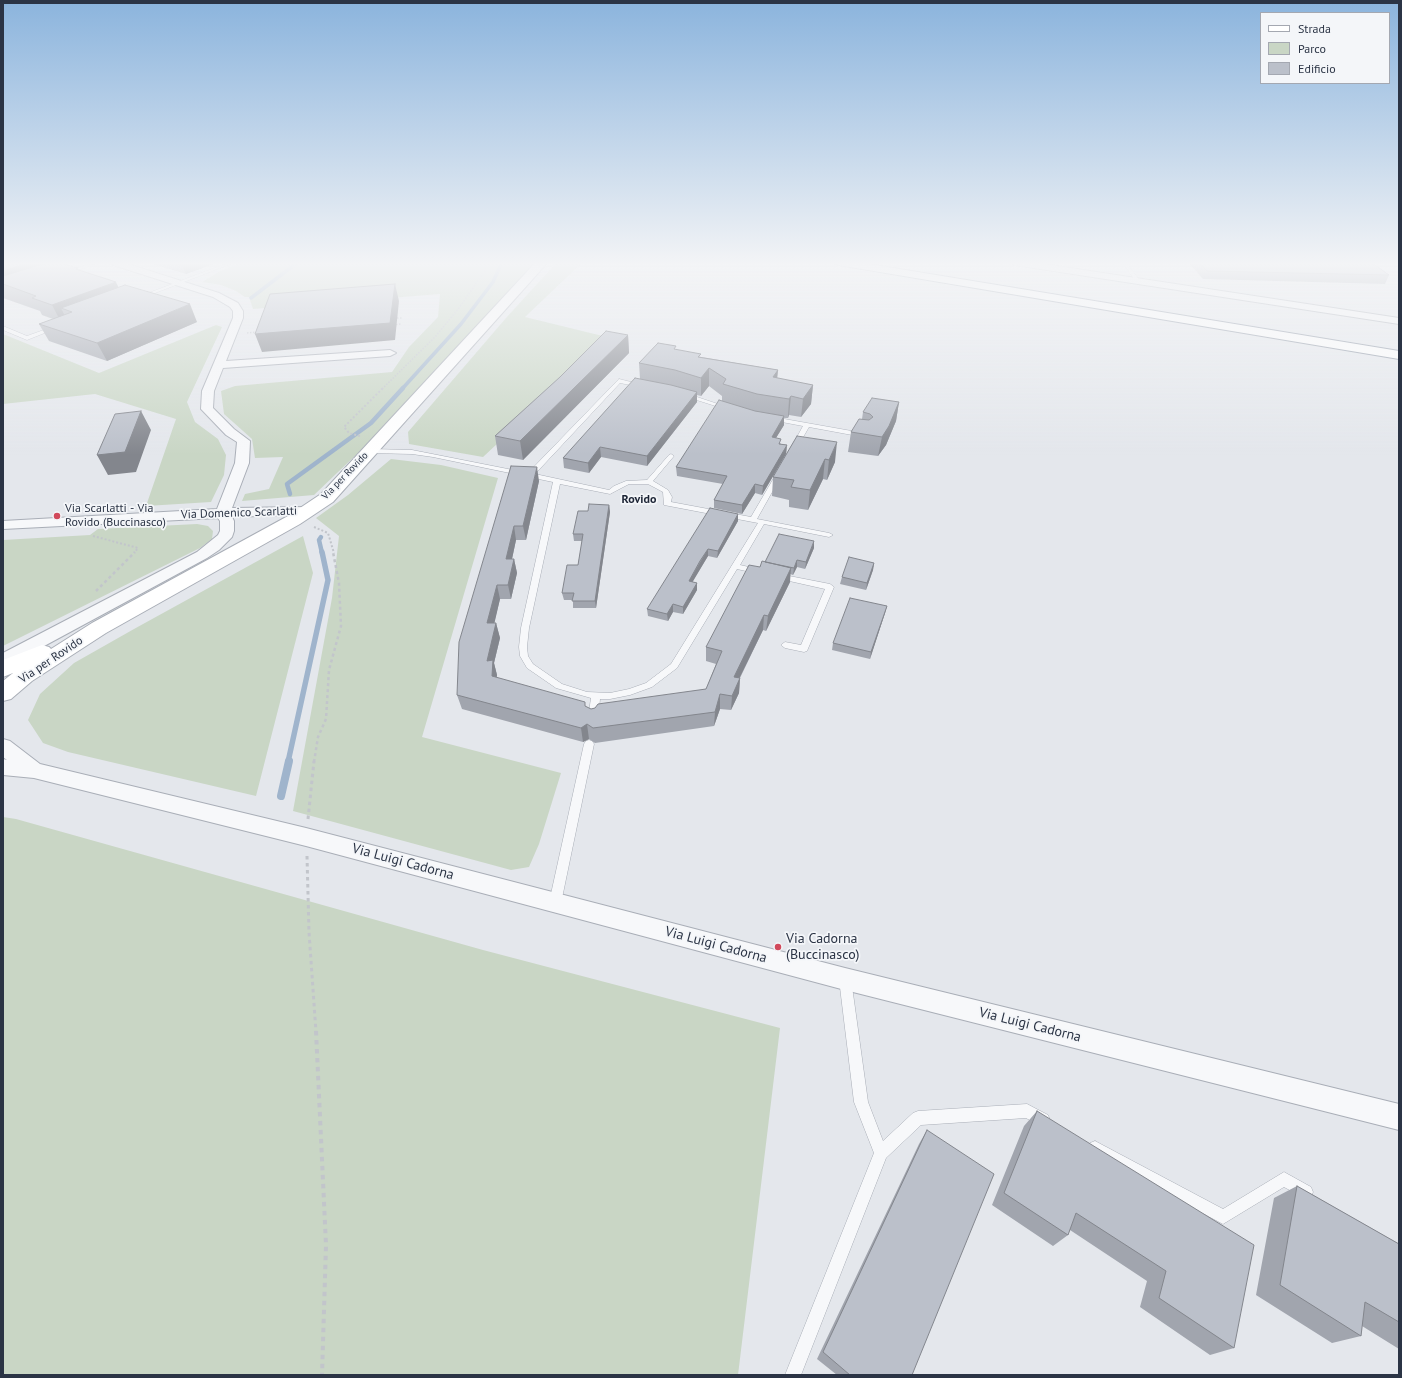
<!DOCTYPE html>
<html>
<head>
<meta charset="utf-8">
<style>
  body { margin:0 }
  #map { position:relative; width:1402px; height:1378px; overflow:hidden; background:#e4e7ec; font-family:"PT Sans",sans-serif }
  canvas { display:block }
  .frame { position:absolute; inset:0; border:4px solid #2b3445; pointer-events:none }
  .legend { position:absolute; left:1260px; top:12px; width:130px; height:72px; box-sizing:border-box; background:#f4f6f9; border:1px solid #a4a8b1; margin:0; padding:5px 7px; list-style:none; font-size:12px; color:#2b3445 }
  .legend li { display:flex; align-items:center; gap:8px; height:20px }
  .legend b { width:20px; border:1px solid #a4a8b1 }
</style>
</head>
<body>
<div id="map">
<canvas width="1402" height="1378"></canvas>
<div class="frame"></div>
<ul class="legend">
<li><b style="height:5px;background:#fff"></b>Strada</li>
<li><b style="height:11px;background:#c9d6c5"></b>Parco</li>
<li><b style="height:11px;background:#bbc0ca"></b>Edificio</li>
</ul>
</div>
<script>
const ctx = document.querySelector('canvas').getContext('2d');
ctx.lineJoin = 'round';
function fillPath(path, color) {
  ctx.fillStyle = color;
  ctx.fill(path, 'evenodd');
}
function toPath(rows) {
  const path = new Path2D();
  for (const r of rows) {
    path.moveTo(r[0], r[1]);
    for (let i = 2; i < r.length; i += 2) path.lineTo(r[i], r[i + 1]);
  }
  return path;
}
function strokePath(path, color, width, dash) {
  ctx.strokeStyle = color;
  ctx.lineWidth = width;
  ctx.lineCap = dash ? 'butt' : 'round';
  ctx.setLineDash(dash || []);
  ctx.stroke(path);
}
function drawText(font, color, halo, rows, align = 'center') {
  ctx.font = font + ' "PT Sans",sans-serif';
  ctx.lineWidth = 3.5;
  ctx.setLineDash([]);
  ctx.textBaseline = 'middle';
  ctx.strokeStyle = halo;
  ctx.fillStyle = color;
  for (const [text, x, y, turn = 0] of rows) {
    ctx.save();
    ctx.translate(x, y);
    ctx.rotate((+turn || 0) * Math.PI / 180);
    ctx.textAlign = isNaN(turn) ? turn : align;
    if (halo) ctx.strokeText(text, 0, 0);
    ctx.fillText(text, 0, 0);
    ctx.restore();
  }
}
fillPath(toPath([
  [243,262,537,262,359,452,314,495,242,501,245,494,269,489,283,457,255,458,252,439,224,414,221,391,235,386,392,372,409,347,438,317,440,294,253,309,249,297,245,297,236,291,221,285,202,282,220,271],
  [557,262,583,262,525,317,611,338,483,457,409,444,408,432,506,318],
  [216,325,222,327,187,402,195,422,218,439,226,455,224,475,211,502,146,506,176,419,95,394,3,404,3,334,99,373],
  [391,459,441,465,498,478,422,737,561,773,539,844,529,867,511,870,293,811,332,598,339,536,316,518,348,495],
  [197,524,208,526,213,531,212,539,200,548,3,646,3,540,90,535,98,529],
  [303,536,313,573,256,796,68,752,43,743,28,720,40,694,74,663,134,629],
  [3,817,16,819,483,950,780,1028,738,1375,3,1375]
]), '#c9d6c5');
strokePath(toPath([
  [251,298,298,262],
  [402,389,461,324,493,282,502,262]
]), '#9fb4cc', 3.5);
strokePath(toPath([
  [290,494,287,484,371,423,403,388],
  [321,537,319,540,322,553]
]), '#9fb4cc', 4.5);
strokePath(toPath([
  [288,762,328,580,322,552]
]), '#9fb4cc', 5.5);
strokePath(toPath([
  [281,796,289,761]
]), '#9fb4cc', 8);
const lane = toPath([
  [94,262,100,262,70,273,66,272,94,262],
  [230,262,236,262,142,298,138,297,230,262],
  [1122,262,1126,262,1140,281,1140,282,1136,282,1122,262],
  [3,326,27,336,52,327,57,328,27,340,3,330,3,326],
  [619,379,643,385,640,387,620,383,535,474,609,490,614,486,626,481,647,480,669,455,671,454,674,456,653,481,668,490,672,497,671,502,751,517,775,476,778,474,781,476,757,519,829,533,833,535,829,537,764,524,740,565,762,570,763,572,762,574,759,574,737,569,677,668,652,687,630,695,610,699,600,699,598,719,596,721,593,722,590,721,588,719,591,698,556,688,527,668,520,656,519,647,521,628,553,482,433,457,412,454,370,453,367,451,370,449,412,450,528,473,619,379],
  [560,484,610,494,629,484,648,484,663,492,664,505,758,523,671,664,646,683,629,689,610,693,587,692,562,684,533,664,528,656,527,647,529,628,560,484],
  [684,394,688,394,730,408,725,409,684,396,684,394],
  [773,417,863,433,866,435,863,437,809,427,798,446,795,448,792,446,803,426,771,420,771,418,773,417],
  [776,574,779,574,830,584,834,587,807,651,804,652,785,648,781,645,785,642,801,645,825,589,776,578,775,576,776,574],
  [589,740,592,741,594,744,561,903,559,907,555,908,551,907,549,903,584,744,586,741,589,740],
  [845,973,849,975,851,979,868,1102,883,1141,913,1113,918,1111,1027,1104,1048,1115,1050,1120,1048,1125,1043,1127,1026,1118,921,1125,886,1158,801,1375,785,1375,874,1153,854,1102,839,979,841,975,845,973],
  [1095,1141,1223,1209,1284,1172,1311,1187,1313,1192,1311,1197,1306,1199,1284,1187,1223,1224,1090,1153,1088,1148,1090,1143,1095,1141]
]);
const street = toPath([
  [108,262,122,262,219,293,238,303,243,311,243,318,226,361,390,350,396,353,390,356,223,368,214,391,213,408,234,429,250,441,249,463,232,508,308,507,313,508,315,511,313,514,232,517,234,521,234,531,232,537,219,550,207,558,9,665,3,667,3,653,197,552,218,535,220,531,220,521,218,518,3,529,3,521,217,509,235,463,237,442,226,435,201,409,202,391,233,318,233,311,230,307,213,297,110,264,108,262],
  [1010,262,1031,262,1399,318,1399,324,1014,265,1010,262],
  [3,739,10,741,40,764,306,828,845,968,1399,1104,1399,1130,845,990,306,846,34,778,3,775,3,759,7,760,3,757,3,739]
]);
const secondary = toPath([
  [536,262,548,262,333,502,300,524,106,633,32,681,11,699,3,701,3,681,13,673,3,677,3,660,42,645,49,647,51,649,92,623,288,516,321,494,536,262]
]);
const highway = toPath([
  [832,262,857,262,1399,351,1399,359,838,265,832,262]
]);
strokePath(lane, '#a9aeb7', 1);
strokePath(street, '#a9aeb7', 2);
strokePath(secondary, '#a9aeb7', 2);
strokePath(highway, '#8b94a3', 2);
strokePath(toPath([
  [394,318,402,318],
  [393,325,401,324],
  [247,333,258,332],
  [382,389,435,337,459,308,491,262]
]), '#c2c5cb', 1.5, [1.5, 1.5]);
strokePath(toPath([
  [360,436,349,433,344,427,383,388],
  [314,527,328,533,334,553],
  [93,536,138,548,134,553]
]), '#c2c5cb', 2, [2, 2]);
strokePath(toPath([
  [96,591,135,552],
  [314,762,318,737,326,719,329,670,341,626,339,583,333,552]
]), '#c2c5cb', 2.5, [3, 3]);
strokePath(toPath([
  [308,819,314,761],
  [307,856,309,932,316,1032]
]), '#c2c5cb', 3, [3.5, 3.5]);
strokePath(toPath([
  [316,1031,326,1245,322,1375]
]), '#c2c5cb', 4, [4.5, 4.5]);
fillPath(lane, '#f7f8fa');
fillPath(street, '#f7f8fa');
fillPath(secondary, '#fff');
fillPath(highway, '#fff');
fillPath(toPath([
  [3,262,47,262,78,270,197,322,107,361,49,341,39,324,53,319,42,315,40,311,3,298],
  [146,262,219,262,186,274],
  [1188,262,1371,262,1389,275,1385,284,1203,279],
  [628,335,629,353,523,460,498,455,495,436,560,377],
  [676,350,701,357,778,370,777,378,813,385,811,404,801,417,789,415,788,418,784,418,784,425,776,438,781,444,787,445,786,454,762,495,755,493,742,514,714,508,714,500,723,484,677,476,676,467,722,401,722,396,709,386,701,396,697,395,697,402,647,466,601,457,589,473,564,468,563,458,640,379,639,363],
  [899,402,896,421,886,445,878,456,848,452,851,432,862,419,863,412],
  [797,436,835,462,827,480,823,479,808,510,789,507,789,500,772,496,773,477],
  [511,466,539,481,526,540,516,540,512,559,514,559,517,573,511,599,500,599,494,623,496,623,500,638,494,663,497,675,496,678,585,706,591,709,706,689,716,664,706,661,706,647,760,567,765,562,814,548,805,569,797,567,793,575,790,574,790,582,766,631,763,630,740,678,739,693,731,710,720,709,714,726,595,743,589,739,583,742,462,709,457,695],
  [609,505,610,512,596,608,573,608,573,600,564,600,562,593,578,565,582,541,574,541,573,534,588,511],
  [738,514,738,521,717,558,708,556,692,582,697,583,697,590,683,614,673,612,668,621,648,616,647,609],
  [874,563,873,570,866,590,840,584,842,577],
  [887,606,885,613,870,659,832,650,833,643],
  [1037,1111,1234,1348,1210,1355,1140,1307,1147,1281,1070,1230,1068,1235,1053,1246,992,1205,1024,1126],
  [927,1130,912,1375,837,1375,817,1359,919,1144],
  [1297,1186,1399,1244,1399,1349,1362,1326,1361,1336,1332,1343,1256,1295,1274,1198]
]), '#a1a5ae');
fillPath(toPath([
  [32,262,46,262,53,274,3,284,3,271],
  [181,262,219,262,186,274],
  [116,282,124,299,61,308,67,320,61,322,52,305],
  [395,284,399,301,395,340,262,352,255,334],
  [190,304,197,322,107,361,97,343],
  [628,335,629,353,523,460,520,441],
  [709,368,709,386,701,396,701,378],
  [778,370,776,388,773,377],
  [813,385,811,404,801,417,803,399],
  [697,392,697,402,647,466,647,456],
  [791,396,789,415,788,418,789,399],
  [899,402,896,421,886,445,878,456,882,437],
  [141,411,151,430,136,472,108,475,97,455],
  [784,416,784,425,771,446,772,437],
  [837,442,835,462,827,480,829,460],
  [787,445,786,454,762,495,763,486],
  [600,447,601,457,589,473,588,463],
  [825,459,823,479,808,510,810,490],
  [537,467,539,481,526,540,523,526],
  [755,484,755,493,742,514,742,505],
  [609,505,610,512,596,608,595,601],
  [738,514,738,521,717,558,718,551],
  [514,526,516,540,509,573,506,559],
  [814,541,814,548,805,569,806,562],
  [708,549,708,556,689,588,689,581],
  [514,559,517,573,511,599,508,585],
  [797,560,797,567,793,575,794,568],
  [874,563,873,570,866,590,867,583],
  [791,568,790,582,766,631,768,616],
  [697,583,697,590,683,614,683,607],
  [497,585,500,599,491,638,487,623],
  [673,604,673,612,668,621,667,614],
  [887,606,885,613,870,659,871,652],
  [764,615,763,630,733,691,734,677],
  [496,623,500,638,494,663,497,675,495,691,487,661],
  [740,678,739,693,731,710,732,696],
  [720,694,720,709,714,726,715,712],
  [587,724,589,739,583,742,581,728]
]), '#83868d');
const building = toPath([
  [3,262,32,262,3,271,3,262],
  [49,262,57,262,78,268,76,269,116,282,52,305,32,298,36,296,3,284,3,276,49,262],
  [1199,262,1371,262,1389,275,1207,271,1199,262],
  [395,284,390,323,255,334,270,294,395,284],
  [125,285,190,304,97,343,39,324,72,312,61,308,125,285],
  [606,331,628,335,520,441,495,436,560,377,606,331],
  [658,343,676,346,674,349,701,354,698,357,778,370,773,377,813,385,803,399,791,396,789,399,757,394,723,384,726,379,709,368,701,378,675,370,639,363,658,343],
  [635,378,671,385,697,392,647,456,600,447,588,463,563,458,635,378],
  [872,398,899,402,889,426,882,437,851,432,859,419,869,420,873,417,870,414,863,412,872,398],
  [719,400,755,411,784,416,772,437,781,439,779,444,787,445,763,486,755,484,742,505,714,500,727,476,676,467,719,400],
  [141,411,125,452,97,455,115,414,141,411],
  [797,436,837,442,829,460,825,459,810,490,791,487,794,480,773,477,797,436],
  [511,466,537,467,523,526,514,526,506,559,514,559,508,585,497,585,487,623,496,623,487,661,493,660,492,676,585,702,585,706,591,709,595,708,598,704,706,689,722,651,706,647,749,565,760,567,762,561,791,568,768,616,764,615,734,677,740,678,732,696,720,694,715,712,593,728,587,724,581,728,457,695,459,642,511,466],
  [589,504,609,505,595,601,572,601,574,593,562,593,567,565,578,565,583,534,573,534,578,511,588,511,589,504],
  [710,508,738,514,718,551,708,549,700,561,689,581,697,583,683,607,673,604,667,614,647,609,710,508],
  [779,534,814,541,806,562,797,560,794,568,765,562,779,534],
  [849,557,874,563,867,583,842,577,849,557],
  [850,598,887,606,871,652,833,643,850,598],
  [1037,1111,1254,1245,1234,1348,1159,1298,1166,1271,1076,1213,1068,1235,1004,1193,1037,1111],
  [927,1130,994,1174,912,1375,850,1375,823,1352,927,1130],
  [1297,1186,1399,1244,1399,1322,1365,1302,1361,1336,1280,1285,1297,1186]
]);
fillPath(building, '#bbc0ca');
strokePath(building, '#83868d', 1);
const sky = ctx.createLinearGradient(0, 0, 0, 455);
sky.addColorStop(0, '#8bb4dd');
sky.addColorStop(0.58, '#f3f4f6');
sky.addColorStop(1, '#f3f4f600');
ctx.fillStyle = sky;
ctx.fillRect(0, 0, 1402, 455);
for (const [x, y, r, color] of [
  [57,516,4,"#d1495b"],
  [778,947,4,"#d1495b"]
]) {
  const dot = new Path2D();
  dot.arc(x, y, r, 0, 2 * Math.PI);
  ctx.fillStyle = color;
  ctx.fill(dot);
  strokePath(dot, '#f4f6f9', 1.5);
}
drawText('10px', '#2b3445', '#f4f6f9', [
  ["Via per Rovido",345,476,-46]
]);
drawText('bold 12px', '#1d2536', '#f4f6f9', [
  ["Rovido",639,500]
]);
drawText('12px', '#2b3445', '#f4f6f9', [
  ["Via Scarlatti - Via",65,509],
  ["Rovido (Buccinasco)",65,523]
], 'left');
drawText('12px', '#2b3445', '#f4f6f9', [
  ["Via Domenico Scarlatti",239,513,-2],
  ["Via per Rovido",51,660,-34]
]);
drawText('14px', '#2b3445', '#f4f6f9', [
  ["Via Luigi Cadorna",403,862,15],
  ["Via Luigi Cadorna",716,945,15],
  ["Via Luigi Cadorna",1030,1025,14]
]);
drawText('14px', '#2b3445', '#f4f6f9', [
  ["Via Cadorna",786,939],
  ["(Buccinasco)",786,955]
], 'left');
</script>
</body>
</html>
